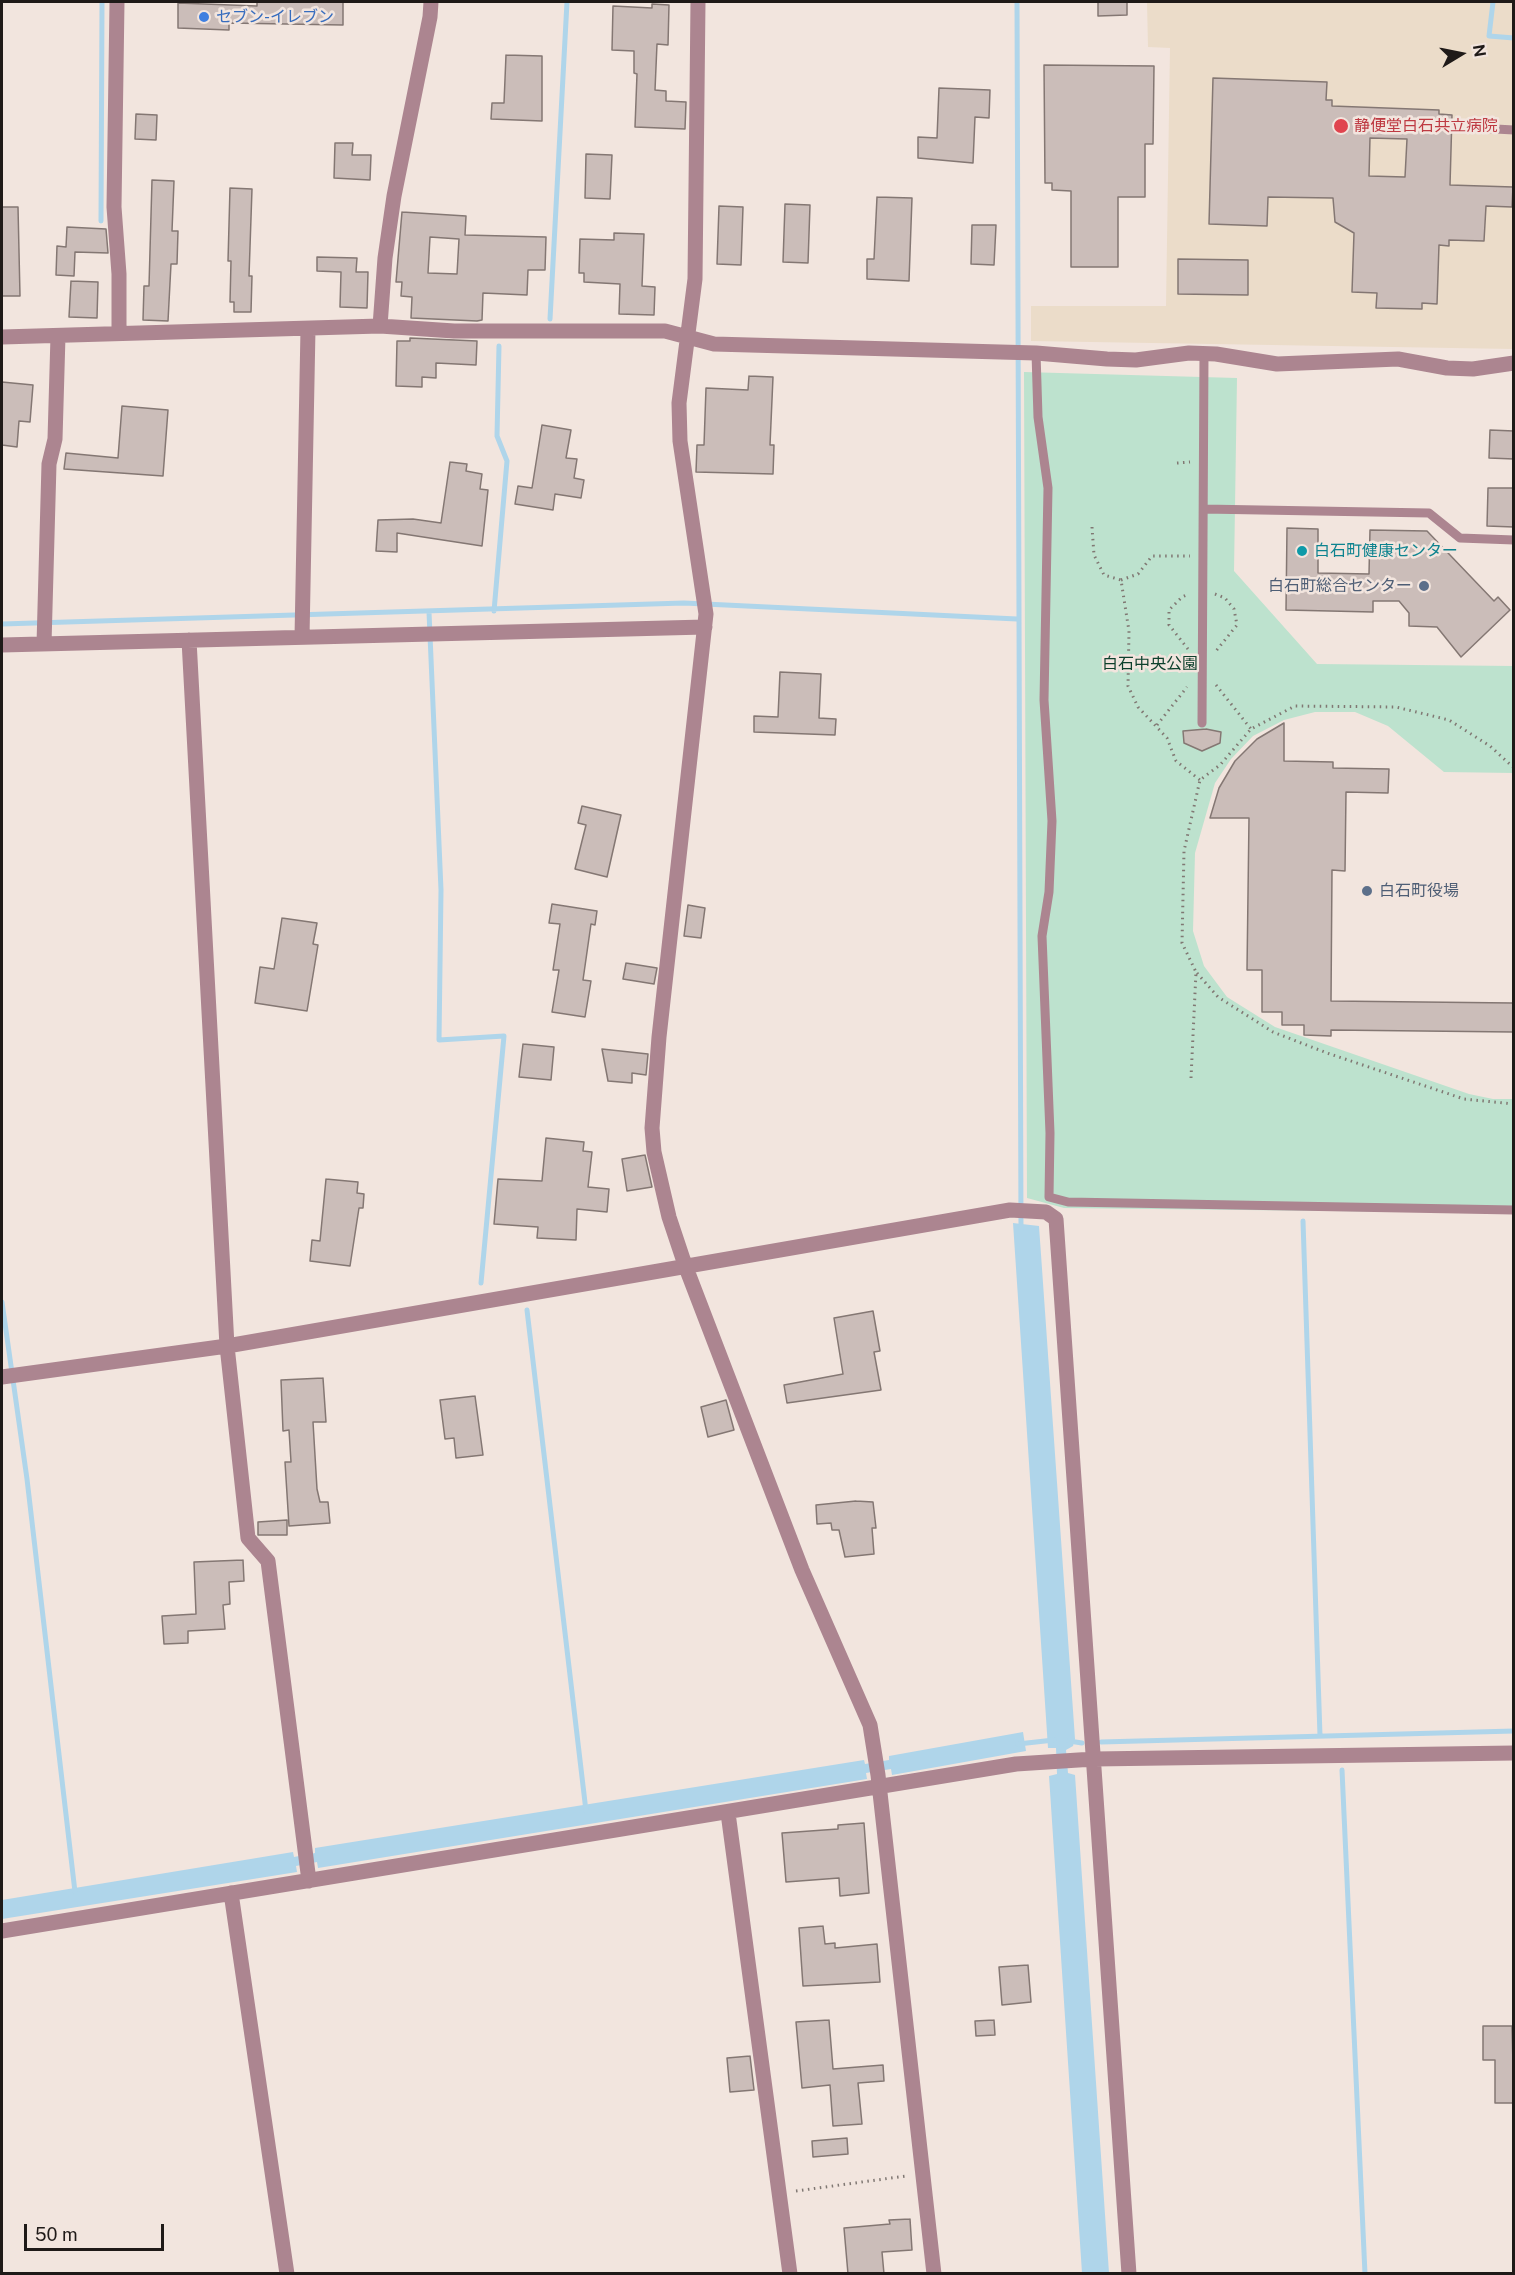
<!DOCTYPE html>
<html>
<head>
<meta charset="utf-8">
<style>
  body { margin:0 }
  #map { position:relative; width:1515px; height:2275px; overflow:hidden; background:#f2e5de; font-family:"Public Sans",sans-serif }
  canvas { display:block }
  .frame { position:absolute; inset:0; border:3px solid #1f1a18; pointer-events:none }
  .north { position:absolute; left:1431px; top:24px; width:60px; height:60px; -webkit-text-stroke:4px #f2e5de; paint-order:stroke; rotate:80deg; font-size:16px; font-weight:700; line-height:24px; text-align:center; color:#1f1a18 }
  .north::after { content:''; display:block; margin:auto; width:21px; height:27px; background:#1f1a18; clip-path:polygon(50% 0,100% 100%,50% 72%,0 100%) }
  .scale { position:absolute; left:24px; top:2224px; width:140px; height:27px; box-sizing:border-box; border:3px solid #1f1a18; border-top:0; padding-left:8px; font-size:18px; line-height:21px; white-space:nowrap; color:#1f1a18; -webkit-text-stroke:4px #f2e5de; paint-order:stroke }
</style>
</head>
<body>
<div id="map">
<canvas width="1515" height="2275"></canvas>
<div class="frame"></div>
<div class="north">N</div>
<div class="scale">50 m</div>
</div>
<script>
const ctx = document.querySelector('canvas').getContext('2d');
ctx.lineJoin = 'round';
function fillPath(path, color) {
  ctx.fillStyle = color;
  ctx.fill(path, 'evenodd');
}
function toPath(rows) {
  const path = new Path2D();
  for (const r of rows) {
    path.moveTo(r[0], r[1]);
    for (let i = 2; i < r.length; i += 2) path.lineTo(r[i], r[i + 1]);
  }
  return path;
}
function strokePath(path, color, width, dash) {
  ctx.strokeStyle = color;
  ctx.lineWidth = width;
  ctx.lineCap = dash ? 'butt' : 'round';
  ctx.setLineDash(dash || []);
  ctx.stroke(path);
}
function drawText(font, color, halo, rows, align = 'center') {
  ctx.font = font + ' "Public Sans","Noto Sans JP",sans-serif';
  ctx.lineWidth = 5;
  ctx.setLineDash([]);
  ctx.textBaseline = 'middle';
  ctx.strokeStyle = halo;
  ctx.fillStyle = color;
  for (const [text, x, y, turn = 0] of rows) {
    ctx.save();
    ctx.translate(x, y);
    ctx.rotate((+turn || 0) * Math.PI / 180);
    ctx.textAlign = isNaN(turn) ? turn : align;
    if (halo) ctx.strokeText(text, 0, 0);
    ctx.fillText(text, 0, 0);
    ctx.restore();
  }
}
fillPath(toPath([
  [1147,2,1513,2,1513,349,1031,341,1031,306,1166,306,1170,48,1148,47]
]), '#ebdcc9');
fillPath(toPath([
  [1024,372,1237,378,1234,571,1317,664,1513,666,1513,773,1444,772,1388,726,1355,712,1315,712,1284,720,1253,736,1231,759,1215,783,1195,853,1193,931,1204,966,1227,997,1275,1027,1469,1094,1493,1099,1513,1099,1513,1213,1064,1208,1027,1198]
]), '#bde2ce');
fillPath(toPath([
  [1013,1223,1039,1226,1075,1739,1073,1746,1066,1750,1068,1773,1075,1775,1109,2273,1082,2273,1049,1776,1057,1774,1056,1748,1048,1748],
  [1023,1732,1026,1751,892,1775,891,1769,866,1773,867,1779,318,1868,317,1862,296,1866,297,1872,2,1919,2,1900,293,1852,294,1857,315,1853,315,1848,864,1760,865,1764,889,1760,889,1756]
]), '#afd5ea');
strokePath(toPath([
  [1017,2,1021,1230],
  [1493,2,1489,36,1514,38],
  [101,221,102,2],
  [550,319,567,2],
  [494,611,507,461,497,436,499,346],
  [429,612,441,890,439,1040,504,1036,481,1283],
  [2,624,684,603,1017,619],
  [1303,1221,1320,1736],
  [2,1302,27,1479,75,1892],
  [527,1310,586,1811],
  [1069,1741,1082,1743],
  [1101,1742,1514,1731],
  [1018,1744,1054,1740],
  [1342,1770,1365,2274]
]), '#afd5ea', 5);
const building = toPath([
  [257,2,343,2,343,25,229,23,229,30,178,28,178,3,257,6,257,2],
  [1098,2,1127,2,1127,15,1098,16,1098,2],
  [652,4,669,5,668,45,657,44,655,90,666,91,666,101,686,102,685,129,635,127,637,74,634,73,634,51,612,50,613,6,652,8,652,4],
  [506,55,542,56,542,121,491,119,492,103,504,103,506,55],
  [1044,65,1154,66,1153,144,1145,144,1145,197,1118,197,1118,267,1071,267,1071,191,1052,190,1052,183,1045,183,1044,65],
  [1213,78,1327,82,1326,100,1332,100,1332,106,1439,110,1439,114,1452,115,1450,185,1513,187,1512,207,1486,206,1484,241,1449,240,1449,246,1439,245,1437,304,1422,303,1422,309,1376,308,1377,293,1352,292,1354,233,1335,222,1333,198,1268,197,1267,226,1209,224,1213,78],
  [1370,138,1407,139,1405,177,1369,176,1370,138],
  [939,88,990,90,989,118,975,117,973,163,918,158,918,137,937,138,939,88],
  [136,114,157,115,156,140,135,139,136,114],
  [335,143,353,143,352,155,371,155,370,180,334,178,335,143],
  [586,154,612,155,610,199,585,198,586,154],
  [152,180,174,181,172,231,178,231,177,264,171,264,168,321,143,320,144,286,149,286,152,180],
  [230,188,252,189,249,276,252,276,251,312,234,312,234,302,230,302,231,261,228,261,230,188],
  [877,197,912,198,909,281,867,279,867,259,874,259,877,197],
  [785,204,810,205,808,263,783,262,785,204],
  [719,206,743,207,741,265,717,264,719,206],
  [2,207,18,207,20,296,2,296,2,207],
  [402,212,466,216,465,235,546,237,545,270,528,270,527,295,483,293,482,320,477,321,411,318,412,297,401,296,402,282,396,282,402,212],
  [430,237,459,239,457,274,428,273,430,237],
  [972,225,996,225,994,265,971,264,972,225],
  [67,227,106,229,108,253,75,252,74,276,56,275,57,246,66,247,67,227],
  [614,233,644,234,642,286,655,287,654,315,619,314,620,284,584,282,584,273,579,273,580,239,614,240,614,233],
  [317,257,357,258,356,272,368,272,367,308,340,307,341,272,317,271,317,257],
  [1178,259,1248,260,1248,295,1178,294,1178,259],
  [71,281,98,282,97,318,69,317,71,281],
  [410,338,477,341,476,365,436,363,436,378,422,377,422,387,396,386,397,341,410,341,410,338],
  [749,376,773,377,770,445,774,445,773,474,696,472,697,445,704,445,706,388,748,390,749,376],
  [2,382,33,385,30,422,19,421,17,447,2,445,2,382],
  [122,406,168,410,163,476,64,469,66,453,118,458,122,406],
  [542,425,571,430,566,458,577,459,574,478,584,480,581,498,555,494,553,510,515,504,518,486,532,488,542,425],
  [1490,430,1514,431,1514,459,1489,458,1490,430],
  [450,462,467,464,466,471,482,474,480,489,488,490,482,546,397,533,397,552,376,551,378,520,413,519,441,523,450,462],
  [1488,488,1514,488,1514,527,1487,526,1488,488],
  [1287,528,1318,529,1318,573,1369,574,1370,530,1427,531,1494,601,1498,597,1510,610,1461,657,1437,627,1409,626,1409,613,1399,601,1373,601,1373,612,1286,610,1287,528],
  [780,672,821,674,819,718,836,719,835,735,754,732,754,716,778,717,780,672],
  [1284,723,1284,761,1333,762,1333,768,1389,769,1388,793,1346,792,1345,871,1332,870,1331,1001,1513,1003,1513,1032,1331,1030,1331,1036,1304,1035,1304,1025,1282,1025,1282,1012,1262,1012,1262,970,1247,970,1249,818,1210,818,1219,788,1235,761,1257,739,1284,723],
  [1206,729,1221,732,1220,743,1202,751,1184,743,1183,731,1206,729],
  [582,806,621,815,607,877,575,869,586,825,578,823,582,806],
  [552,904,597,911,595,925,591,924,583,980,591,981,585,1017,552,1012,559,970,553,970,560,924,549,923,552,904],
  [688,905,705,908,701,938,684,936,688,905],
  [282,918,317,923,313,944,318,945,307,1011,255,1003,260,967,274,969,282,918],
  [626,963,657,968,654,984,623,979,626,963],
  [523,1044,554,1047,551,1080,519,1077,523,1044],
  [602,1049,648,1054,646,1075,632,1073,632,1083,608,1081,602,1049],
  [546,1138,584,1142,583,1151,592,1152,588,1187,609,1189,607,1212,577,1209,576,1240,537,1238,538,1227,494,1224,498,1179,542,1181,546,1138],
  [645,1155,652,1187,627,1191,622,1159,645,1155],
  [326,1179,358,1182,357,1193,364,1194,363,1208,359,1208,350,1266,310,1261,312,1240,320,1241,326,1179],
  [873,1311,880,1351,874,1352,881,1390,787,1403,784,1385,843,1374,834,1318,873,1311],
  [323,1378,326,1422,313,1422,317,1489,320,1502,328,1502,330,1523,289,1526,285,1462,291,1462,289,1430,283,1431,281,1380,323,1378],
  [475,1396,483,1455,456,1458,454,1438,445,1439,440,1400,475,1396],
  [726,1400,734,1430,708,1437,701,1407,726,1400],
  [856,1501,873,1502,876,1528,872,1528,874,1554,845,1557,839,1530,832,1530,831,1523,817,1524,816,1505,856,1501],
  [287,1520,287,1535,258,1535,258,1522,287,1520],
  [243,1560,244,1581,229,1582,230,1604,223,1605,225,1629,188,1631,188,1643,164,1644,162,1616,196,1614,194,1562,243,1560],
  [864,1823,869,1893,840,1896,839,1878,786,1882,782,1833,838,1829,838,1825,864,1823],
  [823,1926,825,1944,835,1943,835,1948,877,1944,880,1982,803,1986,799,1928,823,1926],
  [1028,1965,1031,2002,1002,2005,999,1967,1028,1965],
  [829,2020,833,2069,883,2065,884,2081,858,2083,862,2124,833,2126,830,2085,802,2088,796,2022,829,2020],
  [994,2020,995,2035,976,2036,975,2021,994,2020],
  [1483,2026,1512,2026,1514,2103,1495,2103,1495,2060,1483,2060,1483,2026],
  [750,2056,754,2090,730,2092,727,2058,750,2056],
  [847,2138,848,2154,813,2157,812,2141,847,2138],
  [910,2219,912,2250,882,2252,884,2274,848,2274,844,2228,890,2224,889,2220,910,2219]
]);
fillPath(building, '#cbbdb9');
strokePath(building, '#847773', 1.5);
strokePath(toPath([
  [1177,463,1190,462],
  [1092,527,1094,555,1104,575,1121,580,1129,631,1128,686,1138,707,1167,738,1176,761,1200,780],
  [1121,580,1138,574,1152,556,1190,556],
  [1215,594,1225,598,1234,609,1237,625,1216,651],
  [1188,649,1169,625,1169,610,1182,597,1189,594],
  [1216,685,1251,729],
  [1157,725,1187,687],
  [1197,973,1218,997,1273,1032,1327,1053,1464,1099,1514,1104],
  [1191,1078,1196,972,1182,943,1184,851,1200,780,1220,765,1251,729,1295,706,1396,707,1449,720,1490,746,1514,768],
  [796,2191,906,2176]
]), '#807873', 3, [1.5, 4.5]);
strokePath(toPath([
  [1477,128,1514,130],
  [1036,353,1038,417,1048,488,1044,700,1052,821,1049,892,1042,936,1050,1133,1049,1197,1068,1202,1514,1210],
  [1204,509,1429,513,1460,538,1514,540],
  [1202,723,1204,355]
]), '#ac8590', 9);
strokePath(toPath([
  [117,2,114,207,119,274,119,333],
  [698,2,695,279,679,403,680,441,706,614,659,1037,652,1128,654,1152,669,1217,685,1265,802,1570,870,1725,878,1775,934,2274],
  [380,326,385,258,394,196,430,17,431,2],
  [2,337,380,326,454,331,665,331,714,344,1036,353,1107,359,1136,360,1189,353,1216,354,1277,364,1398,359,1447,368,1473,369,1514,363],
  [302,637,308,329],
  [189,640,227,1346,248,1538,268,1561,309,1881],
  [44,644,49,464,55,439,58,336],
  [2,645,705,627],
  [2,1377,227,1346,1010,1210,1046,1212,1056,1219,1129,2274],
  [728,1813,790,2274],
  [231,1893,287,2274],
  [2,1931,1016,1764,1094,1759,1514,1753]
]), '#ac8590', 15);
for (const [x, y, r, color] of [
  [204,17,6,"#3f7fe0"],
  [1341,126,8,"#e0444e"],
  [1302,551,6,"#0f9aa8"],
  [1424,586,6,"#5c6f8a"],
  [1367,891,6,"#5c6f8a"]
]) {
  const dot = new Path2D();
  dot.arc(x, y, r, 0, 2 * Math.PI);
  ctx.fillStyle = color;
  ctx.fill(dot);
  strokePath(dot, '#f2e5de', 2);
}
drawText('16px', '#366cbe', '#f2e5de', [
  ["セブン-イレブン",216,17]
], 'left');
drawText('16px', '#be3a42', '#f2e5de', [
  ["静便堂白石共立病院",1354,126]
], 'left');
drawText('16px', '#0d838f', '#f2e5de', [
  ["白石町健康センター",1314,551]
], 'left');
drawText('16px', '#4e5e75', '#f2e5de', [
  ["白石町総合センター",1412,586],
  ["白石町役場",1379,891,"left"]
], 'right');
drawText('16px', '#0e412d', '#f2e5de', [
  ["白石中央公園",1150,664]
]);
</script>
</body>
</html>
